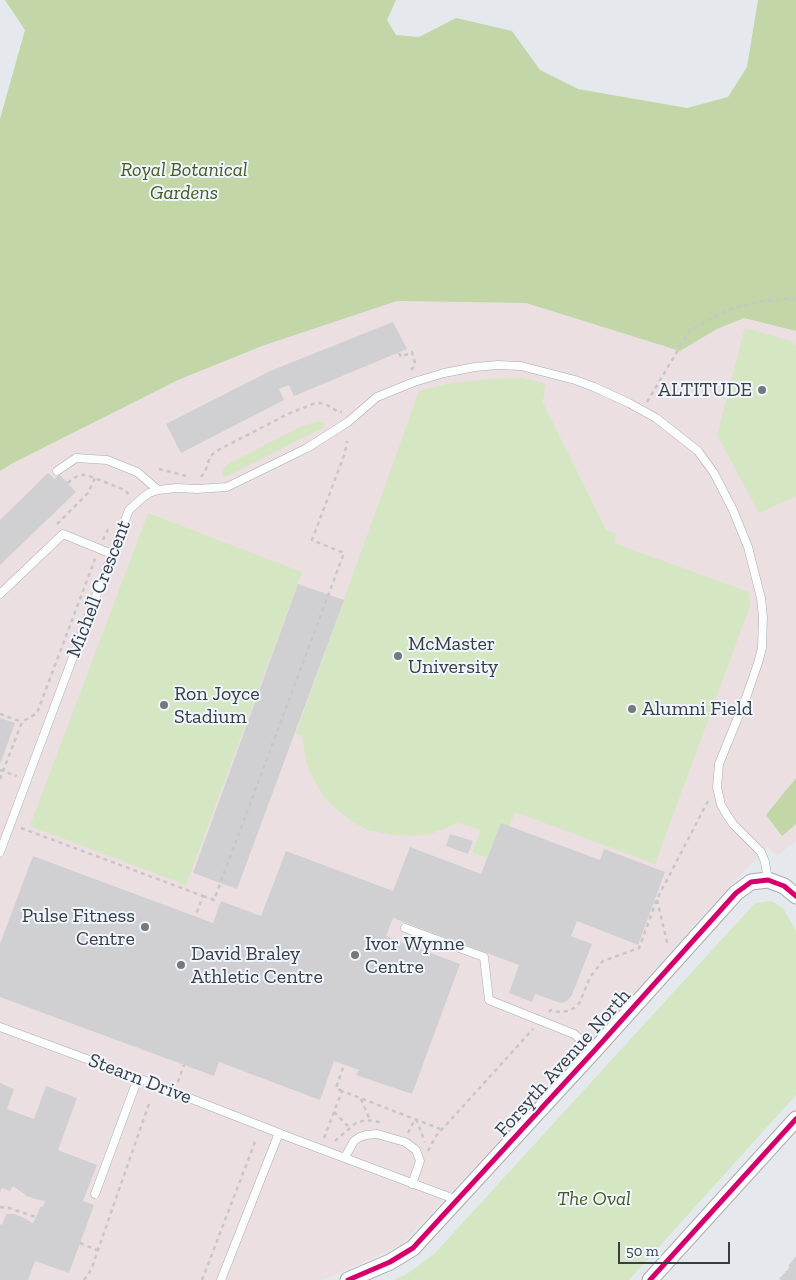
<!DOCTYPE html>
<html>
<head>
<meta charset="utf-8">
<style>
  body { margin:0 }
  #map { position:relative; width:796px; height:1280px; overflow:hidden; background:#e5e9ee; font-family:"Zilla Slab",serif }
  canvas { display:block }
  .scale { position:absolute; left:618px; top:1242px; width:112px; height:22px; box-sizing:border-box; border:2px solid #393c40; border-top:0; padding-left:6px; font-size:15px; line-height:18px; white-space:nowrap; color:#393c40; -webkit-text-stroke:4px #f0f6fe; paint-order:stroke }
</style>
</head>
<body>
<div id="map">
<canvas width="796" height="1280"></canvas>
<div class="scale">50 m</div>
</div>
<script>
const ctx = document.querySelector('canvas').getContext('2d');
ctx.lineJoin = 'round';
function fillPath(path, color) {
  ctx.fillStyle = color;
  ctx.fill(path, 'evenodd');
}
function toPath(rows) {
  const path = new Path2D();
  for (const r of rows) {
    path.moveTo(r[0], r[1]);
    for (let i = 2; i < r.length; i += 2) path.lineTo(r[i], r[i + 1]);
  }
  return path;
}
function strokePath(path, color, width, dash) {
  ctx.strokeStyle = color;
  ctx.lineWidth = width;
  ctx.lineCap = dash ? 'butt' : 'round';
  ctx.setLineDash(dash || []);
  ctx.stroke(path);
}
function drawText(font, color, halo, rows, align = 'center') {
  ctx.font = font + ' "Zilla Slab",serif';
  ctx.lineWidth = 4;
  ctx.setLineDash([]);
  ctx.textBaseline = 'middle';
  ctx.strokeStyle = halo;
  ctx.fillStyle = color;
  for (const [text, x, y, turn = 0] of rows) {
    ctx.save();
    ctx.translate(x, y);
    ctx.rotate((+turn || 0) * Math.PI / 180);
    ctx.textAlign = isNaN(turn) ? turn : align;
    if (halo) ctx.strokeText(text, 0, 0);
    ctx.fillText(text, 0, 0);
    ctx.restore();
  }
}
fillPath(toPath([
  [397,301,526,303,680,351,717,329,744,318,796,331,796,841,777,856,767,847,743,873,736,879,529,1109,401,1245,323,1280,0,1280,0,471,13,463,178,380,262,346]
]), '#ecdfe1');
fillPath(toPath([
  [745,328,791,341,796,346,796,496,759,513,717,435],
  [522,378,545,383,543,403,606,530,616,534,614,543,749,592,750,606,655,864,515,812,509,826,501,823,487,858,472,852,481,830,458,823,431,834,411,836,393,835,368,830,353,822,337,810,324,797,315,782,307,765,302,736,296,733,419,391,445,384,489,379],
  [318,421,324,423,324,427,230,475,225,477,222,475,223,470,226,466,230,463,300,427],
  [148,513,302,572,186,885,30,826],
  [771,901,783,908,796,931,796,1095,629,1280,394,1280,407,1274,435,1253,755,903]
]), '#d5e6c2');
fillPath(toPath([
  [5,0,396,0,387,20,396,35,419,37,456,18,512,31,540,70,578,89,687,108,728,97,747,67,758,0,796,0,796,331,744,318,717,329,680,351,526,303,397,301,262,346,178,380,13,463,0,471,0,119,25,30],
  [796,778,796,824,782,836,766,815]
]), '#c2d6a7');
fillPath(toPath([
  [393,322,407,349,294,396,289,385,279,389,284,400,181,453,166,424,270,371],
  [48,473,55,479,59,474,76,492,0,565,0,520],
  [298,584,344,600,237,889,193,873],
  [0,718,15,723,0,764],
  [501,823,600,860,604,849,665,872,638,945,577,921,571,936,592,944,572,995,567,1001,562,1003,558,1002,535,994,532,1002,509,993,519,965,393,918,386,936,460,964,412,1094,356,1075,359,1070,334,1061,320,1100,219,1062,214,1076,0,997,0,944,33,856,213,923,221,901,261,916,286,851,393,891,410,847,481,874],
  [450,834,473,841,468,854,446,846],
  [0,1083,14,1089,7,1109,34,1119,46,1086,77,1098,58,1150,97,1165,83,1201,94,1205,69,1273,35,1261,28,1280,0,1280,0,1224,2,1225,6,1214,14,1214,22,1217,33,1223,41,1206,43,1207,45,1201,35,1199,27,1196,13,1186,10,1191,2,1188,0,1192],
  [796,1256,796,1280,781,1280,779,1279,790,1267,788,1266]
]), '#d0d0d3');
const lane = toPath([
  [57,471,76,458,107,460,137,472,158,490],
  [0,594,63,534,112,554],
  [0,852,82,633,129,510,141,499,149,493,158,490,176,488,197,489,227,487,307,448,348,422,377,397,414,382,444,373,475,367,498,365,521,366,575,380,594,387,629,403,656,418,698,451,714,473,733,510,748,547,761,598,763,617,762,648,758,663,747,695,719,764,717,787,721,805,727,815,733,824,761,852,765,862,768,880],
  [405,928,484,957,489,1000,574,1034,594,1051],
  [0,1027,138,1078,294,1139,457,1200],
  [345,1157,354,1141,360,1137,366,1135,377,1134,405,1142,416,1150,420,1161,412,1184],
  [95,1194,138,1078],
  [221,1280,279,1133]
]);
const street = toPath([
  [348,1280,390,1262,413,1248,594,1051,736,893,751,882,768,880,784,886,796,896],
  [650,1280,796,1119]
]);
strokePath(lane, '#a9acb0', 9);
strokePath(street, '#a9acb0', 17);
strokePath(toPath([
  [399,353,401,357,412,352,415,363,413,368,409,371],
  [647,402,690,330,727,310,759,302,790,298,796,299],
  [159,469,186,476],
  [201,477,205,472,210,457,214,453,220,449,290,413,313,404,320,403,327,405,339,412,342,412],
  [68,483,72,479,80,475,87,475,125,490,129,495],
  [57,524,88,493,95,478],
  [103,540,109,527],
  [0,714,22,722],
  [0,770,17,776],
  [0,779,22,722,37,713,95,559],
  [21,828,203,896,195,917],
  [203,896,214,900,344,553,312,540,345,453,347,441],
  [657,900,668,946],
  [549,1012,551,1010,558,1012,568,1011,576,1007,580,1002,590,977,603,961,639,948,657,899,708,801],
  [178,1082,184,1065],
  [342,1091,336,1088,344,1065],
  [361,1099,370,1120],
  [334,1112,350,1128],
  [416,1119,425,1142],
  [408,1133,415,1119],
  [324,1138,342,1091,443,1130],
  [335,1141,356,1123,366,1120,380,1122],
  [428,1151,436,1136,533,1029],
  [0,1207,9,1208,36,1217],
  [80,1243,97,1250],
  [84,1280,91,1270,150,1101],
  [202,1280,255,1142]
]), '#c7c7c9', 2.5, [4, 4]);
strokePath(lane, '#fbfcfc', 8);
strokePath(street, '#fbfcfc', 15);
strokePath(toPath([
  [348,1280,390,1262,413,1248,594,1051,736,893,751,882,768,880,784,886,796,896],
  [650,1280,796,1119]
]), '#d6006c', 5);
for (const [x, y, r, color] of [
  [762,390,5,"#75797d"],
  [398,656,5,"#75797d"],
  [164,705,5,"#75797d"],
  [632,709,5,"#75797d"],
  [145,927,5,"#75797d"],
  [355,955,5,"#75797d"],
  [181,965,5,"#75797d"]
]) {
  const dot = new Path2D();
  dot.arc(x, y, r, 0, 2 * Math.PI);
  ctx.fillStyle = color;
  ctx.fill(dot);
  strokePath(dot, '#f0f6fe', 2);
}
drawText('italic 20px', '#465b1d', '#f0f6fe', [
  ["Royal Botanical",184,170],
  ["Gardens",184,193],
  ["The Oval",594,1199]
]);
drawText('20px', '#393c40', '#f0f6fe', [
  ["ALTITUDE",752,390,"right"],
  ["McMaster",408,644],
  ["University",408,667],
  ["Ron Joyce",174,694],
  ["Stadium",174,717],
  ["Alumni Field",642,709],
  ["Pulse Fitness",135,916,"right"],
  ["Centre",135,939,"right"],
  ["Ivor Wynne",365,944],
  ["Centre",365,967],
  ["David Braley",191,954],
  ["Athletic Centre",191,977]
], 'left');
drawText('20px', '#393c40', '#f0f6fe', [
  ["Michell Crescent",99,589,-69],
  ["Forsyth Avenue North",563,1063,-48],
  ["Stearn Drive",140,1079,21]
]);
</script>
</body>
</html>
